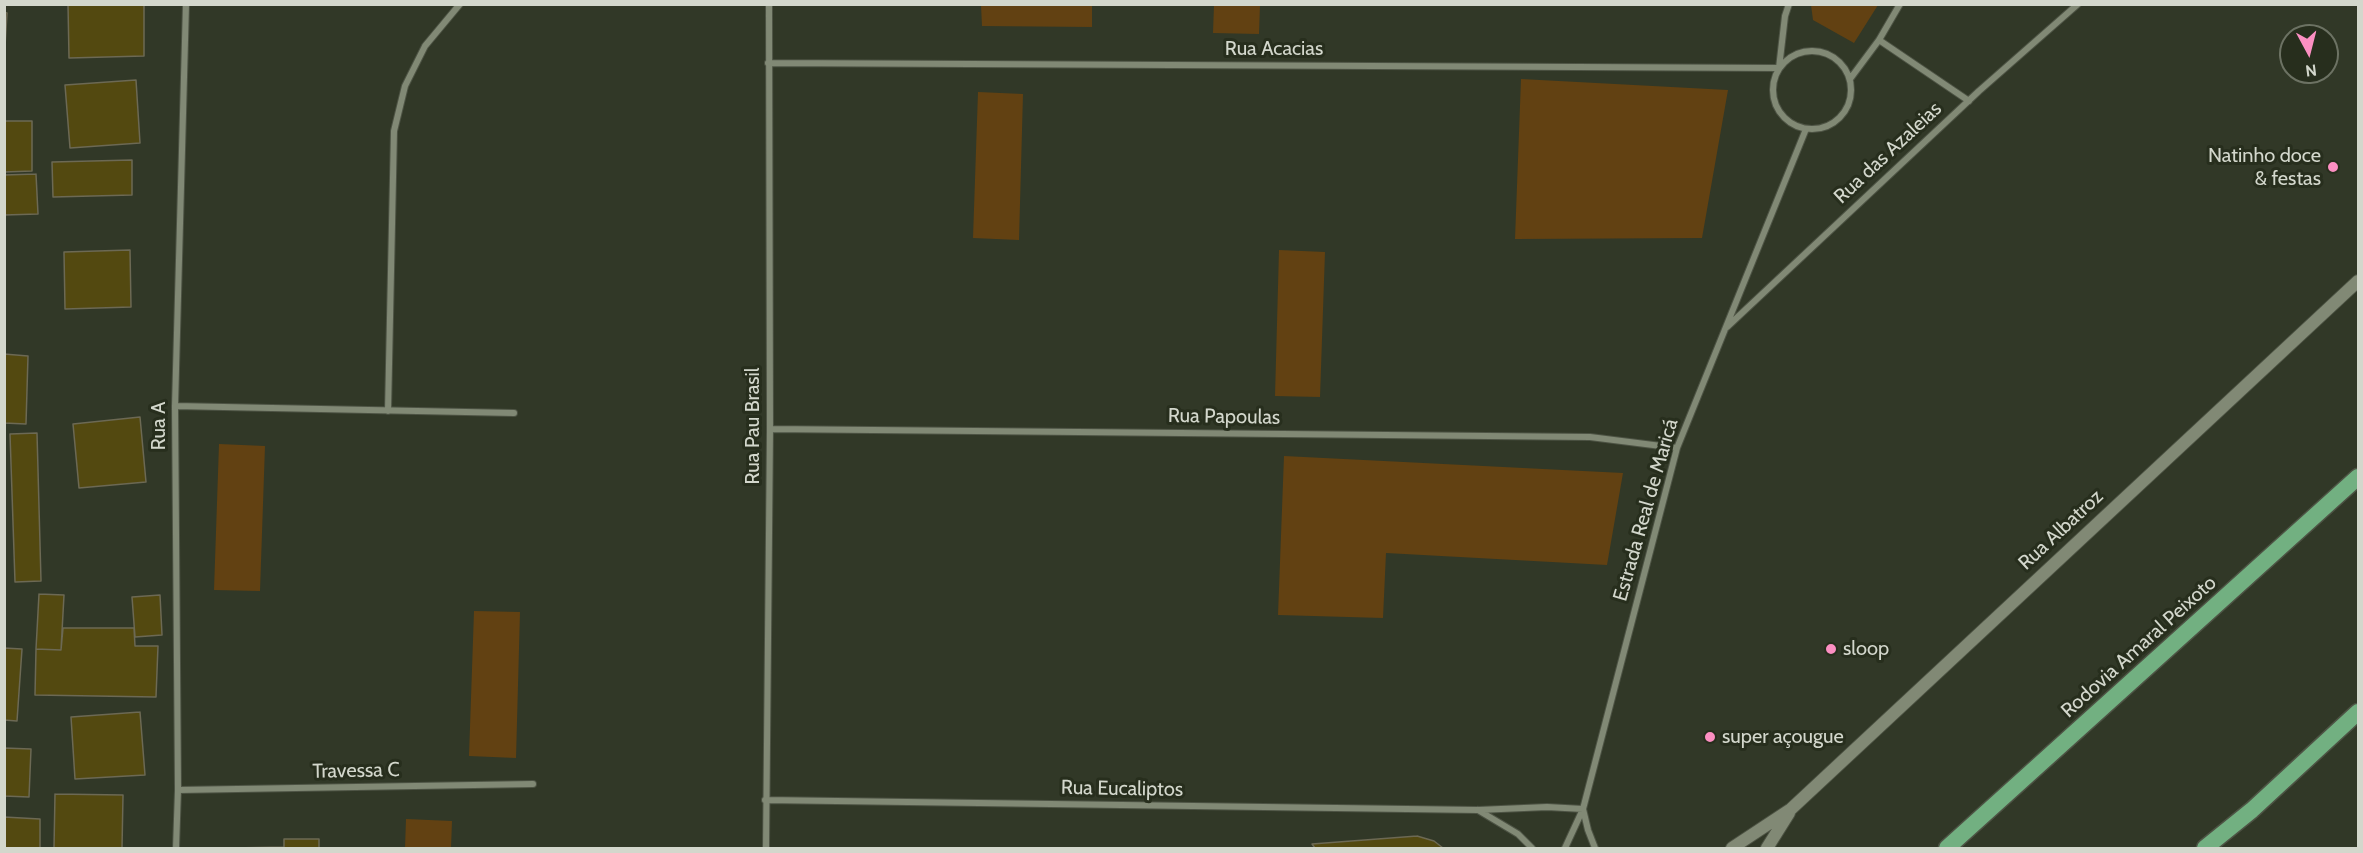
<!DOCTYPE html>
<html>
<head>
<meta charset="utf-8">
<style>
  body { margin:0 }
  #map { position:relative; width:2363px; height:853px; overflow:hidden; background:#313827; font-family:Cabin,sans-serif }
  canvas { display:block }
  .frame { position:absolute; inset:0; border:6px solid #d3d7cc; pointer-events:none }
  .north { position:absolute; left:2279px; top:24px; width:60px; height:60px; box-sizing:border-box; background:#272e1d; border:2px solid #6c7263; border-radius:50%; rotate:173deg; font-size:16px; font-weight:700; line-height:24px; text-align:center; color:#d3d7cc }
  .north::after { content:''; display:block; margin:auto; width:21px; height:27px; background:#fc8fc2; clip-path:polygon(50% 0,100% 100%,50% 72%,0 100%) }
</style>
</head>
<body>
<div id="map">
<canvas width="2363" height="853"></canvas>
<div class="frame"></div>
<div class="north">N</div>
</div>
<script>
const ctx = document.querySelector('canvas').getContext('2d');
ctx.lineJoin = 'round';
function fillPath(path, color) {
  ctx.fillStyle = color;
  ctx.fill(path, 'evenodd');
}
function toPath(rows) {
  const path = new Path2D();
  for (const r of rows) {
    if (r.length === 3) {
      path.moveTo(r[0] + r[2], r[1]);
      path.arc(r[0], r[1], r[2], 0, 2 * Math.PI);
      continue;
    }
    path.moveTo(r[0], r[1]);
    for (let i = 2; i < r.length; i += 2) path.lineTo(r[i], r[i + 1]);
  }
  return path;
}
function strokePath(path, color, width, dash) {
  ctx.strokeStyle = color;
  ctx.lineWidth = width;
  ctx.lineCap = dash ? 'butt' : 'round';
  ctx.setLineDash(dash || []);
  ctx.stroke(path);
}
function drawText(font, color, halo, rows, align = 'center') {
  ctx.font = font + ' Cabin,sans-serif';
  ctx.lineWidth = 6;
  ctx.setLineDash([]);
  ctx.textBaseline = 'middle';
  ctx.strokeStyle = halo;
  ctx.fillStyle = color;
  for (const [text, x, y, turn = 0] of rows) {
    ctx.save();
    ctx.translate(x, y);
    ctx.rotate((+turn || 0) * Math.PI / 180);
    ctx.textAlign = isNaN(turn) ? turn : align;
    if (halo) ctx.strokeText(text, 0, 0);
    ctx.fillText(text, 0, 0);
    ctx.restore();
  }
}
fillPath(toPath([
  [981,5,1092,5,1092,27,982,26],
  [1214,5,1260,5,1259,34,1213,33],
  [1811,5,1811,4,1878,5,1854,43,1813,20],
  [1521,79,1728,90,1702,238,1515,239],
  [978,92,1023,94,1019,240,973,238],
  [1279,250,1325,252,1320,397,1275,396],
  [219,444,265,446,260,591,214,590],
  [1284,456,1623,473,1607,565,1386,553,1383,618,1278,615],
  [474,611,520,612,516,758,469,756],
  [406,819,452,821,451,848,405,848]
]), '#624112');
const building = toPath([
  [68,4,144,4,144,56,69,58,68,4],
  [4,12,7,13,4,63,4,12],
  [136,80,140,143,70,148,65,85,136,80],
  [4,121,32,121,32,171,4,172,4,121],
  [132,160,132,195,53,197,52,162,132,160],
  [36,174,38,214,4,215,4,175,36,174],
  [130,250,131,307,65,309,64,252,130,250],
  [4,354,28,356,26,424,4,423,4,354],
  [140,417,146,482,79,488,73,424,140,417],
  [37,433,41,581,15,582,10,434,37,433],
  [39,594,64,595,61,650,36,649,39,594],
  [160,595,162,635,135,637,132,597,160,595],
  [63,628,134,628,135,646,158,646,156,697,35,695,36,649,61,650,63,628],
  [4,648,22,649,17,721,4,720,4,648],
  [140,712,145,775,75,779,71,717,140,712],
  [4,748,31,749,29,797,4,796,4,748],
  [55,794,123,795,122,848,54,848,55,794],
  [4,817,40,819,40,848,4,848,4,817],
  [1417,836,1434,841,1443,848,1315,848,1312,844,1417,836],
  [284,839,319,839,319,848,232,848,284,847,284,839]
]);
fillPath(building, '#534910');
strokePath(building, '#6c6954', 1.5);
const minor = toPath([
  [1879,40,1969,101],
  [1812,90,39],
  [768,63,1779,68,1785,16,1789,4],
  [1850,79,1879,40,1900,4],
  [1727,327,1979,91,2078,4],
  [175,406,514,413],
  [388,411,394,131,405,86,425,46,460,4],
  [770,429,1590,437,1677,448],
  [178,790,533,784],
  [765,800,1478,810,1547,807,1583,809],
  [1583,809,1588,830,1595,848],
  [1478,810,1518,834,1532,848],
  [176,848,178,790,175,406,186,4],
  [766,848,770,429,769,4],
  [1565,848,1583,809,1677,448,1806,129]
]);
const secondary = toPath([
  [1732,848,1791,809,2358,281],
  [1767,848,1789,813]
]);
const trunk = toPath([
  [1947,848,2358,477],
  [2205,848,2252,810,2358,712]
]);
strokePath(minor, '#4d5344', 8);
strokePath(secondary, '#4d5344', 14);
strokePath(trunk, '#4d5344', 19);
strokePath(minor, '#818975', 6);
strokePath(secondary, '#818975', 12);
strokePath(trunk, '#72b081', 16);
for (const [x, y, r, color] of [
  [2333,167,6,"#fc8fc2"],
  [1831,649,6,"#fc8fc2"],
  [1710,737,6,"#fc8fc2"]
]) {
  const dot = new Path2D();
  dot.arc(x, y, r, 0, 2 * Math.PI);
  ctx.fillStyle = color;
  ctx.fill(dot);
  strokePath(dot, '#272e1d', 2);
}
drawText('20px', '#d3d7cc', '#272e1d', [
  ["Rua Acacias",1274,49],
  ["Rua das Azaleias",1888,153,-43],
  ["Rua Papoulas",1224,417,1],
  ["Rua A",159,426,-90],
  ["Rua Pau Brasil",753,426,-90],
  ["Estrada Real de Maricá",1646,510,-74],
  ["Rua Albatroz",2061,530,-43],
  ["Rodovia Amaral Peixoto",2139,647,-42],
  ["Travessa C",356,771,-1],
  ["Rua Eucaliptos",1122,789,1]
]);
drawText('20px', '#d3d7cc', '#272e1d', [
  ["Natinho doce",2321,156,"right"],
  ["& festas",2321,179,"right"],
  ["sloop",1843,649],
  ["super açougue",1722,737]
], 'left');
</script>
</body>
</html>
